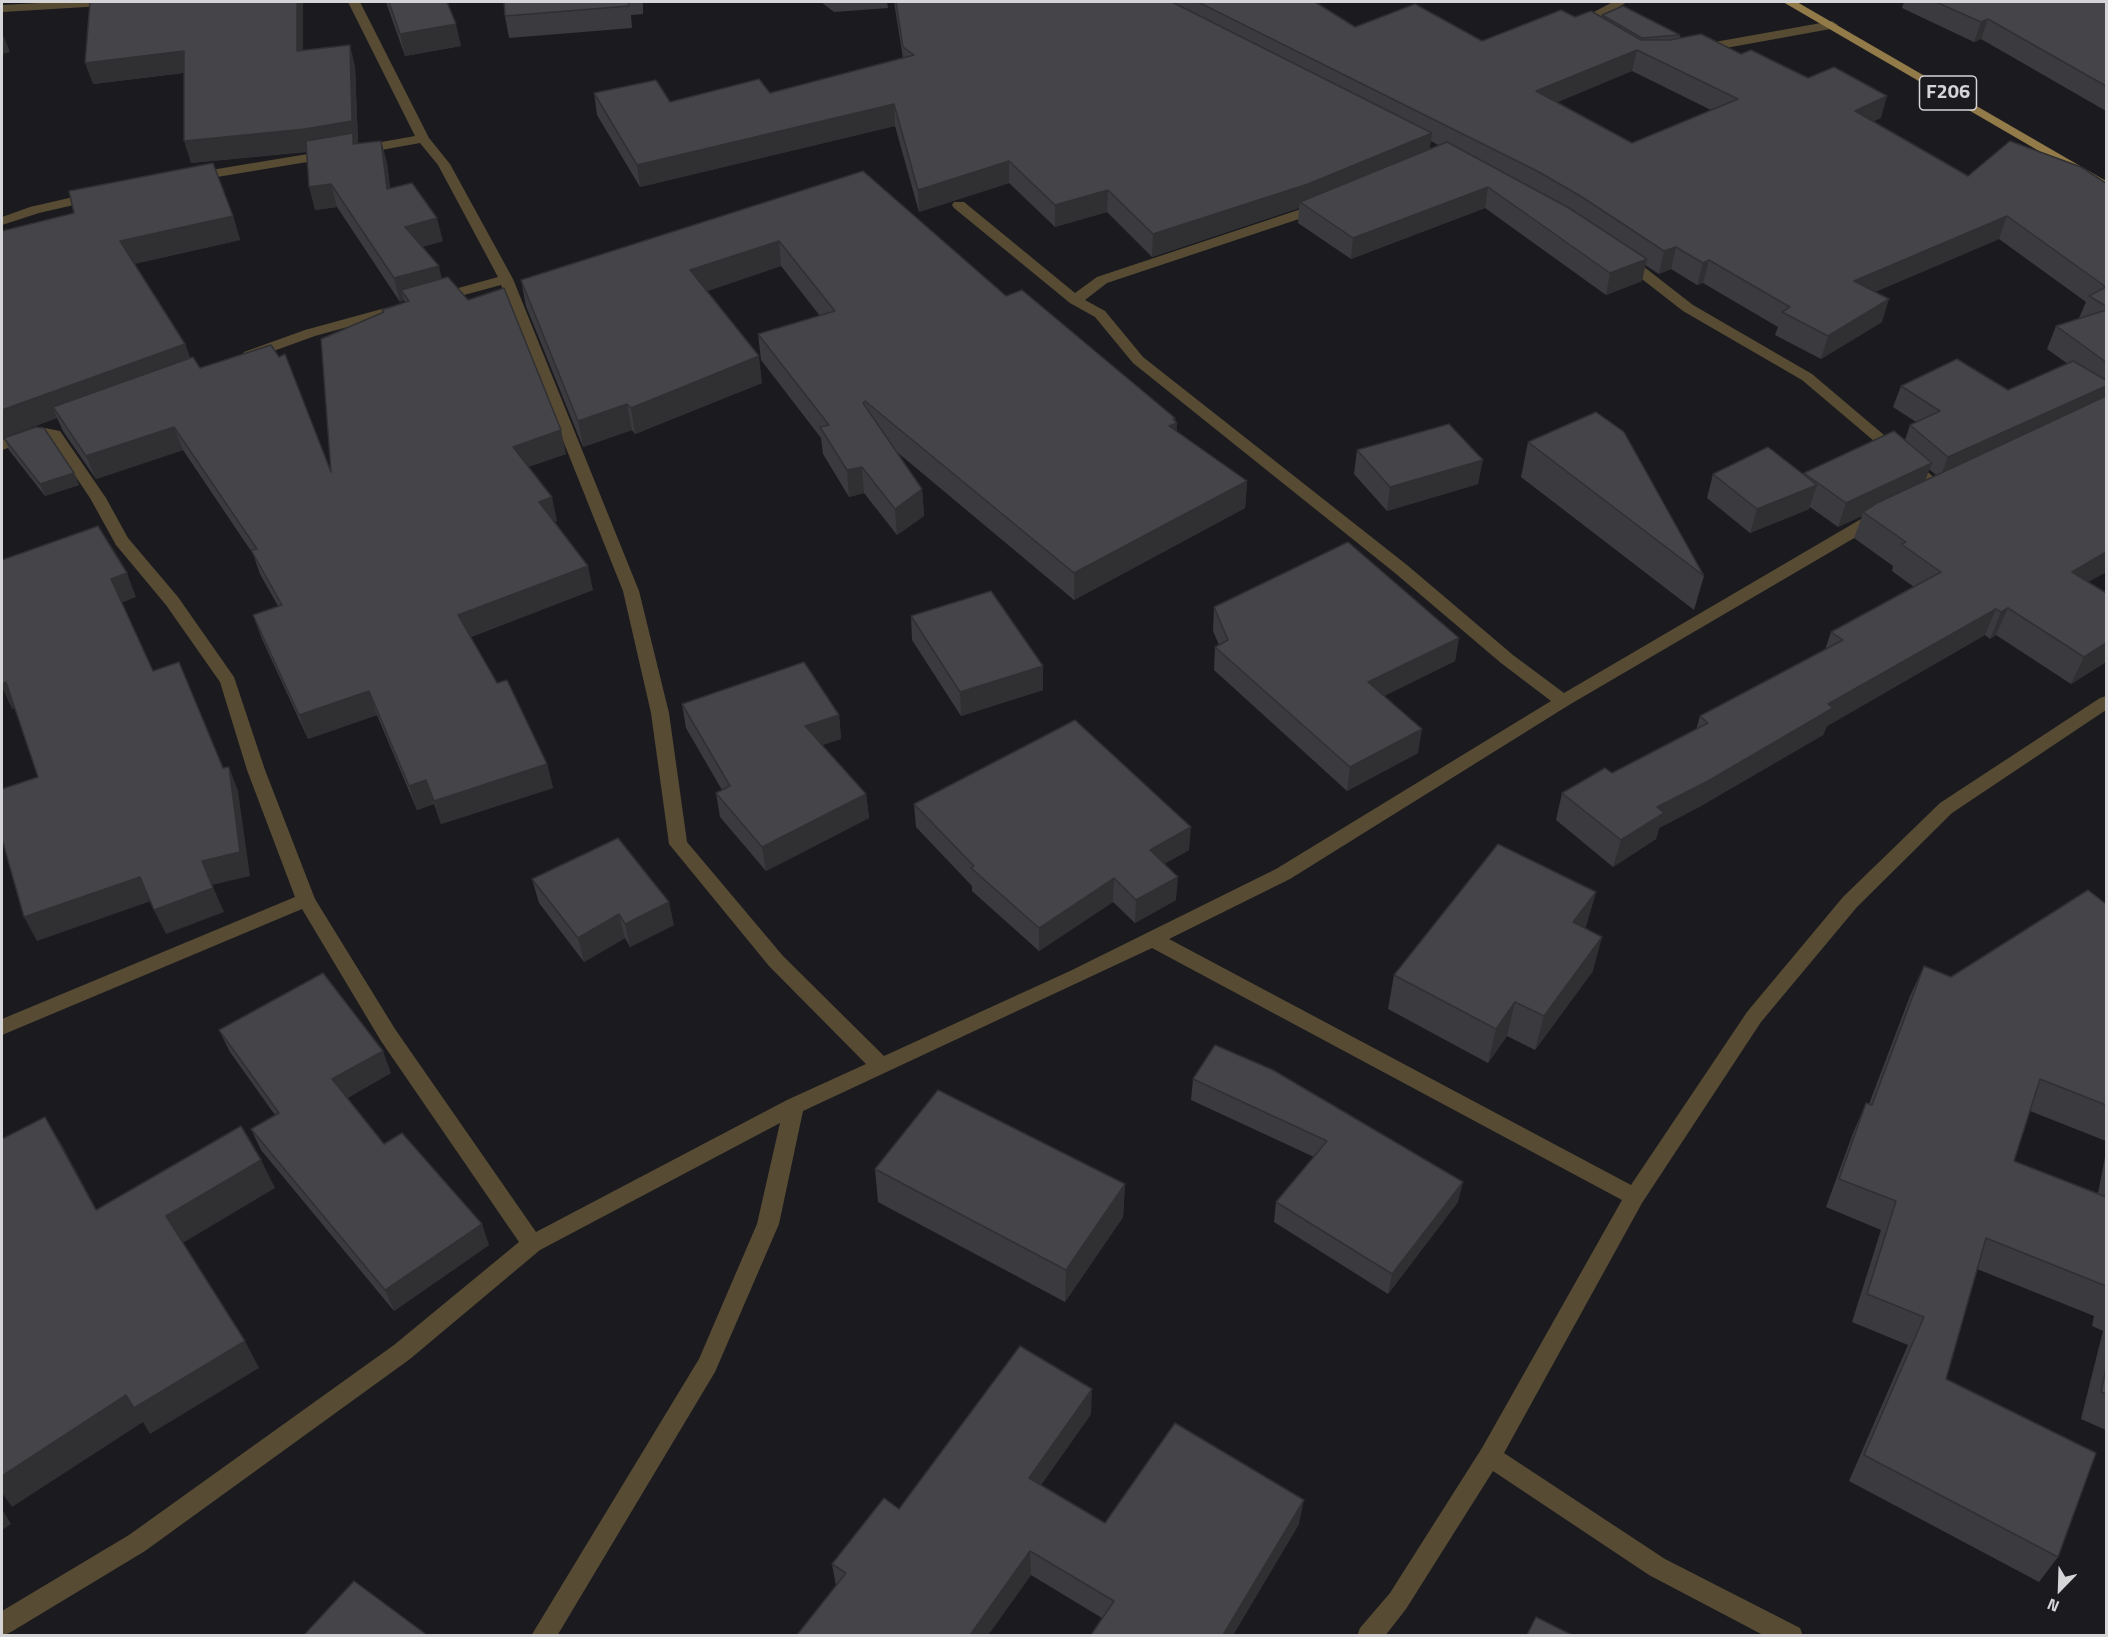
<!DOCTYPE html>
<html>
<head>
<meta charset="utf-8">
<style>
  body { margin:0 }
  #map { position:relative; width:2108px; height:1637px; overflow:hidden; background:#1b1b1f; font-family:"Titillium Web",sans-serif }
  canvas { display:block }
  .frame { position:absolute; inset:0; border:3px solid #d5d5d8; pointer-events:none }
  .north { position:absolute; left:2030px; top:1559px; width:60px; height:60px; -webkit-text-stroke:4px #1b1b1f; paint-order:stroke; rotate:203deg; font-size:16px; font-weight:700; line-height:24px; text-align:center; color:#d5d5d8 }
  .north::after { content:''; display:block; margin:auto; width:21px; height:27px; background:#d5d5d8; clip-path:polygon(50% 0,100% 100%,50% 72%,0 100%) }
</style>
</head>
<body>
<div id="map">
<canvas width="2108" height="1637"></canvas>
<div class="frame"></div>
<div class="north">N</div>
</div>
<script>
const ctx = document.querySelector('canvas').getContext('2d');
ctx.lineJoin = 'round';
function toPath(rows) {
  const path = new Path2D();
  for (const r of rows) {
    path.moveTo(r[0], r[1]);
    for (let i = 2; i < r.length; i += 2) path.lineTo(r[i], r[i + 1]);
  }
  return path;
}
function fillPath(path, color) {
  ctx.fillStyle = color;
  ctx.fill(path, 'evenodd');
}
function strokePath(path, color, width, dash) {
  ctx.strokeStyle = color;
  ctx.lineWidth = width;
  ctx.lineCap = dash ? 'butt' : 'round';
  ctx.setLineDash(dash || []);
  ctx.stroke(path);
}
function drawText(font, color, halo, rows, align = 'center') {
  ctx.font = font + ' "Titillium Web",sans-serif';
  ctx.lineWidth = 4.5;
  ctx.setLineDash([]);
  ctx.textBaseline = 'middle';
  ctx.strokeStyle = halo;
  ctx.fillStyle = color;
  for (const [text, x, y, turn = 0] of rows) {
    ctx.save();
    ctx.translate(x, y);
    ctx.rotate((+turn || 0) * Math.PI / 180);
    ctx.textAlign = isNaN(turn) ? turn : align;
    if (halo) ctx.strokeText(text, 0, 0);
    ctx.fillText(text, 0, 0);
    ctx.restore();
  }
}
fillPath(toPath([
  [59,2,109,2,103,6,2,12,2,5,59,2],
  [348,2,360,2,429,138,450,164,513,279,639,591,669,713,687,842,783,956,884,1056,1070,971,1276,869,1551,701,1501,663,1395,573,1133,363,1095,317,1070,303,954,208,952,205,954,202,964,202,1075,293,1097,277,1316,204,1326,204,1328,207,1326,210,1107,283,1085,300,1105,311,1143,357,1407,565,1513,655,1564,693,1873,512,1885,512,1887,516,1885,520,1569,705,1290,879,1169,939,1631,1185,1747,1012,1843,897,1940,803,2100,698,2106,696,2106,710,1952,813,1857,907,1761,1022,1642,1203,1504,1453,1665,1559,1800,1628,1803,1636,1765,1636,1649,1575,1493,1471,1406,1609,1385,1636,1357,1636,1360,1628,1390,1593,1482,1448,1622,1200,1152,948,803,1111,779,1224,715,1372,557,1636,531,1636,699,1359,757,1224,780,1123,540,1250,410,1359,145,1551,11,1632,2,1636,2,1611,129,1535,394,1345,519,1242,381,1041,302,909,2,1035,2,1019,295,897,247,770,220,682,166,605,116,545,90,498,50,438,41,437,2,450,2,440,40,427,60,431,106,498,128,538,178,597,234,677,265,770,315,899,395,1029,536,1232,787,1100,866,1064,769,966,669,844,651,713,623,591,501,285,438,302,431,298,433,295,498,277,438,165,420,143,359,154,353,150,359,146,415,136,348,2],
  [1613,2,1627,2,1598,20,1596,26,1602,31,1600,34,1596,35,1586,31,1584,28,1588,15,1613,2],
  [1832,21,1838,25,1836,28,1698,53,1692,49,1698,45,1832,21],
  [332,150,337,151,338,154,337,157,193,181,186,177,193,173,332,150],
  [95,192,100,193,102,196,100,199,39,213,2,225,2,217,30,207,95,192],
  [1625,255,1630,256,1693,305,1812,374,1943,485,1946,488,1943,491,1933,491,1802,380,1683,311,1620,262,1618,259,1620,256,1625,255],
  [400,304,407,308,405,311,315,336,254,358,249,359,242,355,244,352,305,330,400,304]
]), '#574b34');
fillPath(toPath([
  [1783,2,1797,2,2106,181,2106,190,1783,2]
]), '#937a49');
fillPath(toPath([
  [90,2,303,2,303,50,355,66,358,143,355,144,381,141,387,163,390,188,443,241,422,247,442,279,566,454,528,467,557,521,554,522,593,590,471,637,497,683,547,764,553,788,441,824,434,804,417,810,377,715,308,739,262,639,253,615,278,606,260,574,253,554,183,450,96,479,63,431,57,418,2,438,2,231,233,216,240,240,134,264,185,344,190,358,200,368,331,472,383,312,382,310,405,302,404,300,400,302,337,207,315,210,306,152,191,163,184,73,93,84],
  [386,2,447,2,461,46,405,56],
  [504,2,643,2,643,14,631,15,632,28,509,38,505,16],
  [821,2,887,2,888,8,834,12],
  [894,2,1315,2,1355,27,1482,41,1575,17,1601,17,1602,15,1680,35,1680,38,1741,54,1881,118,1873,121,1968,176,2106,183,2106,572,2088,582,2106,662,2071,684,1996,635,1990,639,1985,635,1827,726,1823,735,1699,807,1659,828,1656,839,1613,867,1556,820,1562,793,1612,773,1696,730,1700,716,1825,650,1831,632,1914,587,1892,571,1893,566,1854,538,1862,516,1838,527,1810,507,1809,509,1750,533,1707,498,1713,474,1803,475,1804,473,1905,440,1910,425,1916,422,1893,407,1901,386,2008,390,2068,364,2047,349,2056,326,2079,318,2086,302,1999,239,1875,292,1882,322,1821,359,1775,335,1778,327,1703,283,1697,285,1671,269,1659,274,1645,265,1642,281,1606,295,1485,208,1351,259,1298,223,1299,208,1152,257,1107,212,1055,227,1009,183,919,212,895,126,640,187,597,115,594,93,670,102,770,93,903,58],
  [1632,71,1711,110,1632,143,1557,102],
  [1431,141,1438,145,1429,149],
  [1929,469,1937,476,1925,481],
  [1904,2,2106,2,2106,111,1981,39,1974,42,1902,8],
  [863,171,1006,296,1175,418,1177,432,1247,481,1245,508,1074,600,897,452,922,489,924,516,897,535,864,493,849,497,823,454,821,438,761,360,758,334,820,316,781,266,707,291,762,383,635,434,632,430,583,447,526,306,521,280],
  [4,438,74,473,79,485,45,496,9,450],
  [1528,442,1704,576,1694,610,1521,477],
  [1357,450,1478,484,1387,511,1354,474],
  [1214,607,1459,638,1455,661,1384,696,1418,753,1347,791,1214,670,1215,647,1219,645,1213,631],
  [911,616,1043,690,961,716,912,640],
  [682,704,839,715,841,739,822,745,866,794,869,818,766,871,720,817,716,793,722,790,686,728],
  [914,804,1189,850,1164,864,1176,900,1135,923,1113,902,1039,951,972,891,972,886,916,827],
  [532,879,674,925,630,947,625,938,584,962,539,903],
  [1596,892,1586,926,1585,928,1593,971,1535,1050,1507,1036,1488,1063,1388,1009,1394,975],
  [2106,904,2106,1141,2030,1111,2014,1161,2098,1193,2106,1152,2106,1430,2081,1419,2103,1331,2092,1326,2094,1316,1977,1269,1946,1379,2058,1557,2039,1582,1849,1481,1908,1345,1852,1322,1881,1230,1826,1207,1853,1133,1866,1103,1869,1104,1910,996,1924,966,1951,977],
  [219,1030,391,1073,347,1098,384,1144,489,1245,394,1311,261,1150,251,1129,275,1115,230,1052],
  [1215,1045,1458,1202,1388,1294,1274,1222,1276,1202,1314,1157,1191,1100,1193,1079],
  [875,1169,1125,1184,1123,1217,1065,1302,878,1202],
  [1091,1414,1041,1485,1105,1523,1299,1524,1233,1635,1091,1635,1102,1618,1031,1575,988,1635,797,1635,836,1586,832,1564,899,1509]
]), '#3b3b3f');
fillPath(toPath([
  [297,2,303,2,303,73,297,51],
  [1988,19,1981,39,1974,42,1981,22],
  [456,24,461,46,405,56,400,34],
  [2,32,10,52,2,54],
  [350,45,355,66,358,143,311,151,191,163,184,141],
  [1637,50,1632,71,1532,113,1536,91],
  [184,51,190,72,93,84,85,63],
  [1887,96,1881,118,1848,133,1855,111],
  [894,104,895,126,640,187,637,165],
  [1432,133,1429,155,1300,202,1299,208,1152,257,1153,234],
  [381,141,387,163,393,212,387,189],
  [1009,161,1009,183,919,212,918,190],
  [331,184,337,207,315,210,309,187],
  [1488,187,1485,208,1351,259,1353,238],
  [1108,190,1107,212,1055,227,1055,205],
  [233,216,240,240,129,265,120,241],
  [2007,216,1999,239,1847,304,1854,281],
  [437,218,443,241,410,250,405,227],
  [779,241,781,266,693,296,690,270],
  [1676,247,1671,269,1659,274,1664,251],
  [1647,259,1642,281,1606,295,1610,273],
  [1709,260,1703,283,1697,285,1703,263],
  [439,266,444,289,401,290,404,300,400,302,394,278],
  [1889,299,1882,322,1821,359,1828,336],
  [185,344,194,368,53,407,57,418,2,438,2,410],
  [759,356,762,383,635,434,631,408],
  [2106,386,2106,397,1940,478,1948,457],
  [627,404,632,430,583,447,578,421],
  [1175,418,1175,424,1177,423,1176,449,1169,426,1173,419],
  [174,427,183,450,96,479,86,456],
  [561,430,566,454,518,470,513,447],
  [1483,460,1478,484,1387,511,1390,487],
  [1932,463,1923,486,1863,512,1862,516,1838,527,1846,503],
  [862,467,864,493,849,497,847,470],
  [74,473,79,485,45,496,40,484],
  [1247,481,1245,508,1074,600,1074,573],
  [1817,485,1809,509,1750,533,1757,509],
  [922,489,924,516,897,535,895,509],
  [552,497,557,521,544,526,539,502],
  [2106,552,2106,572,2060,598,2072,572],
  [588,566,593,590,465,639,458,615],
  [127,573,136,597,121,603,111,579],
  [2008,608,1996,635,1990,639,2001,612],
  [1996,609,1985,635,1827,726,1823,735,1699,807,1659,828,1656,839,1613,867,1621,840,1657,807,1828,704],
  [1459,638,1455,661,1364,706,1368,682],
  [2106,643,2106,662,2071,684,2084,657],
  [1043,666,1043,690,961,716,960,692],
  [6,682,18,707,12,709,2,687,2,684],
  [369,691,377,715,308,739,299,715],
  [839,715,841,739,807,750,805,726],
  [1422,729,1418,753,1347,791,1350,767],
  [547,764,553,788,441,824,434,801],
  [229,767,238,791,250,876,212,885,224,912,166,934,154,910,202,861],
  [426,780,434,804,417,810,409,786],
  [866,794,869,818,766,871,762,847],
  [1191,827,1189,850,1148,873,1150,850],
  [140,877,151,901,37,941,24,917],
  [1178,877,1176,900,1135,923,1136,900],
  [1114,878,1113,902,1039,951,1039,928],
  [1596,892,1586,926,1564,957,1573,922],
  [669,902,674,925,630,947,625,924],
  [619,914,625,938,584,962,578,938],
  [1602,937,1593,971,1535,1050,1544,1016],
  [1515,1002,1507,1036,1488,1063,1496,1029],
  [383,1051,391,1073,341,1102,332,1079],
  [45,1117,62,1145,112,1238,96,1210],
  [261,1160,275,1188,181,1244,166,1216],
  [1463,1182,1458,1202,1388,1294,1392,1274],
  [1125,1184,1123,1217,1065,1302,1066,1270],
  [482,1224,489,1245,394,1311,385,1290],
  [245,1341,259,1368,150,1434,143,1422,12,1507,2,1493,2,1476,126,1395],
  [1092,1389,1091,1414,1029,1502,1029,1478],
  [1304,1500,1299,1524,1233,1635,1223,1635],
  [2,1509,11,1524,2,1530],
  [1030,1551,1031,1575,988,1635,970,1635]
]), '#303033');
const building = toPath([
  [90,2,297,2,297,51,350,45,352,121,305,129,184,141,184,51,85,63,90,2],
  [389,2,447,2,456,24,400,34,389,2],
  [504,2,628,2,629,6,505,16,504,2],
  [896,2,1172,2,1432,133,1308,184,1153,234,1108,190,1055,205,1009,161,918,190,894,104,637,165,594,93,656,80,670,102,759,79,770,93,914,55,903,47,896,2],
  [1198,2,1315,2,1355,27,1415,4,1482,41,1561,10,1575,17,1591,11,1641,40,1670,40,1701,34,1741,54,1751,50,1808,78,1834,67,1887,96,1855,111,1968,176,2010,141,2081,167,2106,183,2106,306,2089,296,2106,287,2007,216,1854,281,1889,299,1828,336,1782,312,1790,307,1709,260,1703,263,1676,247,1664,251,1582,197,1539,172,1198,2],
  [1637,50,1738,99,1632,143,1536,91,1637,50],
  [1936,2,2106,2,2106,86,1988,19,1981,22,1936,2],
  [1623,6,1680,35,1642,38,1602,15,1623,6],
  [353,133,353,144,381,141,387,189,412,183,437,218,405,227,439,266,394,278,331,184,309,187,306,141,353,133],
  [1447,142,1569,208,1647,259,1610,273,1488,187,1353,238,1300,202,1447,142],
  [213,163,233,216,120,241,185,344,2,410,2,231,74,213,69,191,213,163],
  [863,171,1006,296,1022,290,1175,418,1173,419,1177,423,1169,426,1247,481,1074,573,865,401,863,403,922,489,895,509,862,467,847,470,820,427,829,425,758,334,835,311,779,241,690,270,759,356,631,408,627,404,578,421,521,280,863,171],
  [448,277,468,300,504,288,561,430,513,447,552,497,539,502,588,566,458,615,497,683,507,680,547,764,434,801,426,780,409,786,369,691,299,715,253,615,282,605,251,550,257,549,174,427,86,456,53,407,193,357,200,368,271,345,279,357,285,354,331,472,321,339,384,312,382,310,409,301,401,290,448,277],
  [2106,310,2106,362,2056,326,2106,310],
  [1957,359,2008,390,2073,361,2106,380,2106,386,1948,457,1910,425,1940,411,1901,386,1957,359],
  [2106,396,2106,552,2072,572,2106,593,2106,643,2084,657,2008,608,2001,612,1996,609,1828,704,1833,708,1708,781,1657,807,1664,813,1621,840,1562,793,1605,768,1612,773,1708,723,1700,716,1843,640,1831,632,1941,572,1901,544,1906,542,1863,512,1877,503,2106,396],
  [1596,412,1624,432,1704,576,1528,442,1596,412],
  [1449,424,1483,460,1390,487,1357,450,1449,424],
  [36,427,44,428,74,473,40,484,4,438,36,427],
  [1894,431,1932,463,1846,503,1804,473,1894,431],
  [1768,447,1817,485,1757,509,1713,474,1768,447],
  [98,526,127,573,111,579,153,671,179,662,223,768,229,767,240,852,202,861,213,888,154,910,140,877,24,917,2,839,2,789,38,777,6,682,2,684,2,560,98,526],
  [1348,542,1459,638,1368,682,1422,729,1350,767,1215,647,1228,640,1214,607,1348,542],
  [991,591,1043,666,960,692,911,616,991,591],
  [804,662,839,715,805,726,866,794,762,847,716,793,730,786,682,704,804,662],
  [1075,720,1191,827,1150,850,1178,877,1136,900,1114,878,1039,928,971,868,974,866,914,804,1075,720],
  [618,838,669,902,625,924,619,914,578,938,532,879,618,838],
  [1498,844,1596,892,1573,922,1602,937,1544,1016,1515,1002,1496,1029,1394,975,1498,844],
  [2088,890,2106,904,2106,1105,2040,1079,2014,1161,2106,1197,2106,1286,1986,1238,1946,1379,2096,1453,2058,1557,1864,1455,1924,1317,1867,1294,1896,1201,1839,1179,1866,1103,1872,1105,1924,966,1951,977,2088,890],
  [323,973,383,1051,332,1079,384,1144,402,1133,482,1224,385,1290,251,1129,279,1113,219,1030,323,973],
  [1215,1045,1273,1070,1463,1182,1392,1274,1276,1202,1327,1141,1193,1079,1215,1045],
  [938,1090,1125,1184,1066,1270,875,1169,938,1090],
  [45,1117,96,1210,241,1126,261,1160,166,1216,245,1341,134,1408,126,1395,2,1476,2,1139,45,1117],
  [1020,1346,1092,1389,1029,1478,1105,1523,1175,1423,1304,1500,1223,1635,1091,1635,1114,1601,1030,1551,970,1635,797,1635,846,1573,832,1564,884,1498,899,1509,1020,1346],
  [2106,1368,2106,1394,2101,1392,2106,1368],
  [354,1581,427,1635,304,1635,354,1581],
  [1536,1617,1572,1635,1527,1635,1536,1617]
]);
fillPath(building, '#454549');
strokePath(building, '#303033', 1.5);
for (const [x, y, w] of [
  [1948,93,57]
]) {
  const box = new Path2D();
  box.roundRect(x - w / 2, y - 17, w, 34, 4.5);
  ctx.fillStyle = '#1b1b1f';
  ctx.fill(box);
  strokePath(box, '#d5d5d8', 1.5);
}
drawText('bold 20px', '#d5d5d8', null, [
  ["F206",1948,93]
]);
</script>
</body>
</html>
